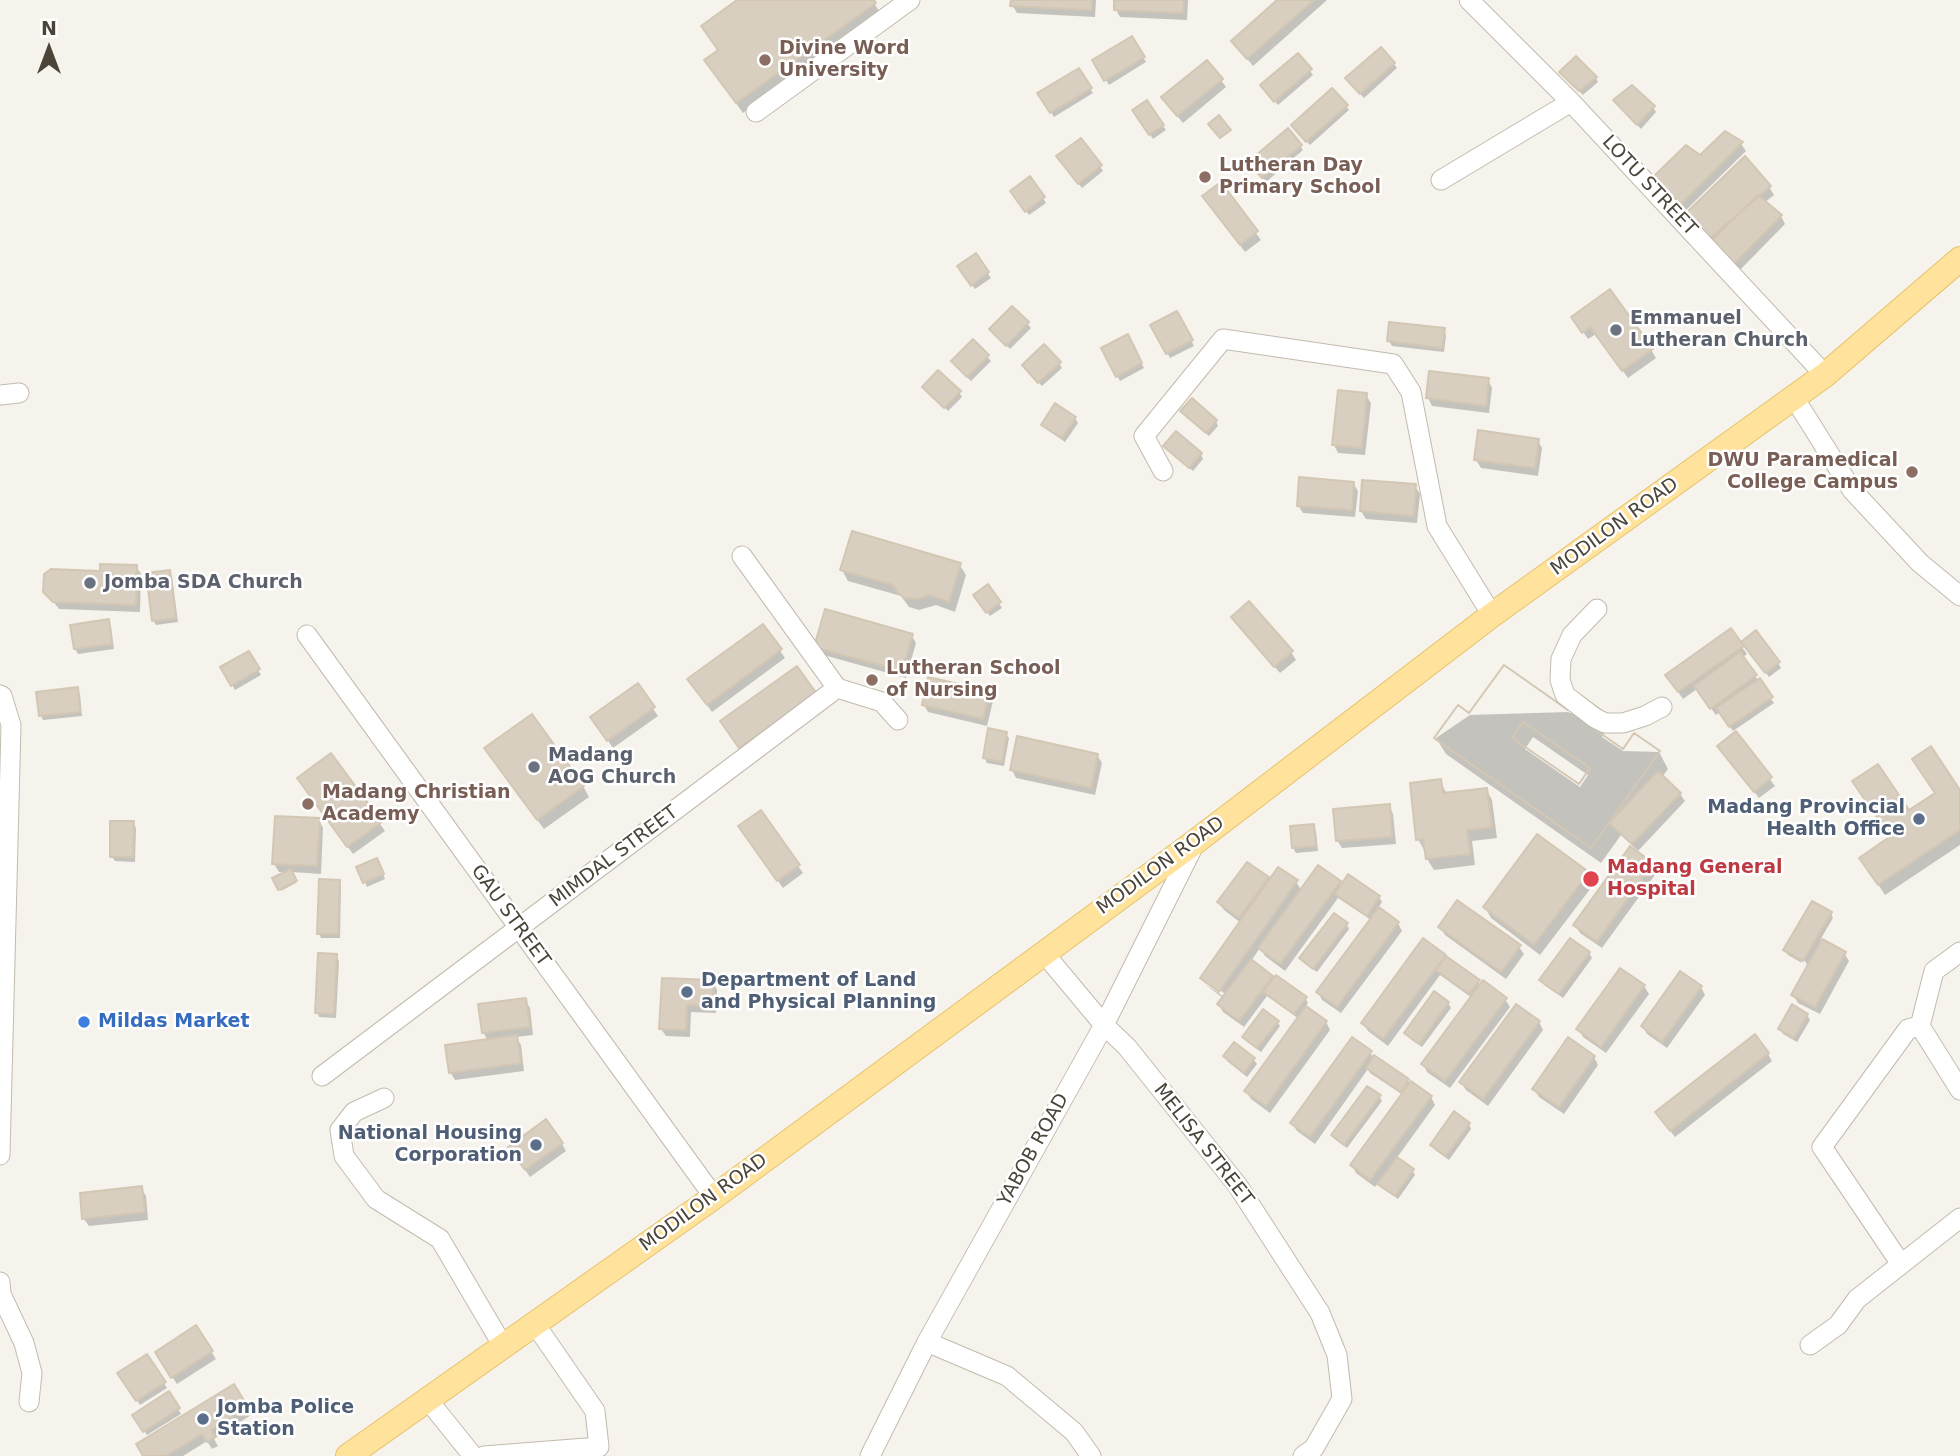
<!DOCTYPE html>
<html>
<head>
<meta charset="utf-8">
<style>
  body { margin:0 }
  #map { position:relative; width:1960px; height:1456px; overflow:hidden; background:#f6f3ec; font-family:"DejaVu Sans",sans-serif }
  canvas { display:block }
  .north { position:absolute; left:14px; top:14px; width:70px; height:70px; -webkit-text-stroke:5px #fff; paint-order:stroke; rotate:0deg; font-size:19px; font-weight:700; line-height:28px; text-align:center; color:#4b4439 }
  .north::after { content:''; display:block; margin:auto; width:24px; height:32px; background:#4b4439; clip-path:polygon(50% 0,100% 100%,50% 72%,0 100%) }
</style>
</head>
<body>
<div id="map">
<canvas width="1960" height="1456"></canvas>
<div class="north">N</div>
</div>
<script>
const ctx = document.querySelector('canvas').getContext('2d');
ctx.lineJoin = 'round';
function fillPath(path, color) {
  ctx.fillStyle = color;
  ctx.fill(path, 'evenodd');
}
function toPath(rows) {
  const path = new Path2D();
  for (const r of rows) {
    path.moveTo(r[0], r[1]);
    for (let i = 2; i < r.length; i += 2) path.lineTo(r[i], r[i + 1]);
  }
  return path;
}
function strokePath(path, color, width, dash) {
  ctx.strokeStyle = color;
  ctx.lineWidth = width;
  ctx.lineCap = dash ? 'butt' : 'round';
  ctx.setLineDash(dash || []);
  ctx.stroke(path);
}
function drawText(font, color, halo, rows, align = 'center') {
  ctx.font = font + ' "DejaVu Sans",sans-serif';
  ctx.lineWidth = 5;
  ctx.setLineDash([]);
  ctx.textBaseline = 'middle';
  ctx.strokeStyle = halo;
  ctx.fillStyle = color;
  for (const [text, x, y, turn = 0] of rows) {
    ctx.save();
    ctx.translate(x, y);
    ctx.rotate((+turn || 0) * Math.PI / 180);
    ctx.textAlign = isNaN(turn) ? turn : align;
    if (halo) ctx.strokeText(text, 0, 0);
    ctx.fillText(text, 0, 0);
    ctx.restore();
  }
}
fillPath(toPath([
  [740,0,872,0,881,14,743,113,713,71],
  [1013,0,1096,0,1095,17,1017,13,1012,5],
  [1116,0,1188,0,1187,20,1120,17,1116,10],
  [1280,0,1327,0,1253,66,1233,41],
  [1131,38,1146,62,1109,85,1094,61],
  [1298,55,1313,75,1278,105,1265,90],
  [1394,64,1397,68,1364,98,1350,83],
  [1078,70,1093,93,1054,117,1040,94],
  [1564,77,1596,78,1598,82,1583,95],
  [1221,80,1226,87,1183,123,1168,105],
  [1615,101,1653,107,1656,112,1641,129],
  [1346,106,1349,110,1310,145,1296,130],
  [1137,115,1163,126,1166,130,1153,139],
  [1081,140,1103,171,1082,188,1061,162],
  [1741,144,1746,151,1683,213,1660,185,1700,157],
  [1300,146,1303,150,1266,182,1253,167],
  [1030,179,1046,203,1029,215,1015,196],
  [1220,185,1261,240,1245,252,1209,204],
  [1769,187,1774,195,1764,203,1781,216,1785,224,1739,271,1692,222],
  [975,256,991,278,975,289,962,271],
  [1012,308,1031,328,1010,349,991,329],
  [1177,313,1194,346,1170,358,1153,325],
  [1573,317,1651,350,1656,358,1628,378,1596,334,1588,339],
  [1444,330,1446,335,1444,352,1392,346,1389,341],
  [1127,337,1144,368,1120,381,1103,349],
  [973,341,991,361,971,381,956,366],
  [1059,363,1062,368,1042,386,1027,370],
  [1488,380,1492,388,1489,413,1432,406,1428,398],
  [924,387,959,392,962,397,948,411],
  [1366,395,1371,403,1365,455,1338,453,1334,445],
  [1182,411,1216,421,1218,426,1209,436,1185,416],
  [1075,418,1078,423,1065,442,1046,429,1043,425],
  [1538,441,1542,448,1538,476,1481,468,1476,460],
  [1166,446,1201,454,1203,459,1193,471,1168,451],
  [1353,483,1358,491,1355,517,1303,513,1298,505],
  [1415,486,1420,494,1417,523,1366,519,1361,511],
  [959,564,966,575,955,612,936,605,919,610,909,607,901,596,848,581,842,570],
  [136,566,141,574,140,612,59,609,45,591,101,572],
  [169,572,172,576,178,622,156,625,153,620],
  [988,587,1002,608,990,616,978,600],
  [1233,617,1291,652,1296,660,1280,673,1237,625],
  [108,621,111,626,114,649,78,654,75,649],
  [763,626,785,658,712,712,694,687],
  [912,636,916,643,906,678,820,654,816,647],
  [1742,647,1747,654,1742,658,1774,703,1733,731,1720,712,1716,715,1697,689,1683,699,1672,683],
  [1746,647,1778,663,1781,668,1769,677],
  [249,653,261,675,235,690,222,668],
  [637,685,658,716,613,748,597,725],
  [77,689,80,694,82,716,43,720,41,715],
  [989,693,993,701,987,726,928,712,924,705],
  [1568,712,1609,727,1602,737,1623,751,1659,752,1668,769,1662,777,1680,794,1685,801,1638,851,1621,835,1601,863,1446,754,1436,738,1470,715],
  [1533,737,1588,775,1580,787,1525,749],
  [1006,734,1009,738,1004,766,987,763,985,758],
  [1735,734,1775,786,1759,798,1724,754],
  [331,755,385,831,353,854,303,786],
  [1097,755,1102,763,1095,795,1016,778,1012,770],
  [492,759,583,786,589,797,544,829],
  [1440,781,1447,794,1486,789,1492,800,1497,838,1472,841,1475,865,1434,870,1427,859,1426,850,1424,850,1418,839],
  [1860,792,1909,812,1936,794,1960,793,1960,845,1885,895,1868,869,1892,838],
  [1389,806,1393,814,1396,844,1342,848,1337,840],
  [319,820,323,828,321,874,291,872,296,883,281,891,275,879,288,872,279,872,274,864],
  [133,823,136,828,135,862,115,861,112,857],
  [1313,826,1316,831,1318,851,1296,853,1293,848],
  [745,834,798,866,803,873,783,888],
  [1630,849,1652,865,1657,872,1602,948,1580,933,1575,925],
  [379,865,385,879,367,887,365,882],
  [1588,874,1594,884,1540,955,1491,918,1485,907],
  [1267,878,1270,882,1296,882,1302,891,1339,882,1342,887,1379,897,1382,902,1378,908,1398,923,1402,931,1341,1013,1322,1000,1318,992,1371,920,1338,898,1285,971,1265,956,1260,948,1251,961,1272,977,1274,980,1305,998,1308,1003,1305,1007,1326,1022,1330,1030,1270,1113,1251,1099,1246,1091,1299,1019,1267,996,1244,1027,1223,1012,1219,1004,1223,998,1207,986,1202,978,1241,923,1224,910,1219,903],
  [1206,980,1228,996,1226,998,1206,985],
  [338,881,341,886,340,938,321,938,319,933],
  [1831,914,1833,918,1820,940,1844,953,1849,961,1820,1014,1798,1003,1793,995,1808,966,1800,953,1797,955,1802,963,1788,955,1785,950],
  [1347,925,1349,929,1317,972,1304,963,1302,958],
  [1440,927,1519,947,1524,954,1506,979,1445,935],
  [1589,953,1592,958,1563,998,1544,985,1541,980],
  [336,956,339,961,336,1018,319,1017,317,1012],
  [1444,956,1446,959,1478,982,1481,986,1505,999,1510,1007,1450,1088,1427,1072,1423,1064,1472,998,1440,975,1388,1046,1368,1031,1363,1023],
  [1621,970,1644,986,1649,994,1606,1053,1583,1037,1579,1029],
  [664,980,713,982,717,990,716,1013,691,1012,690,1037,666,1036,661,1029],
  [1701,987,1705,995,1667,1048,1647,1034,1643,1027],
  [525,1000,530,1008,533,1035,516,1037,521,1045,524,1071,455,1080,450,1072,488,1041,483,1032],
  [1448,1003,1451,1008,1422,1047,1409,1038,1406,1033],
  [1807,1015,1810,1020,1797,1042,1783,1034,1780,1029],
  [1277,1022,1280,1026,1261,1052,1247,1042,1244,1037],
  [1539,1022,1543,1030,1488,1106,1466,1090,1461,1082],
  [1234,1044,1254,1060,1257,1064,1247,1077,1227,1061,1225,1057],
  [1370,1052,1373,1057,1408,1080,1410,1085,1431,1097,1435,1105,1396,1159,1412,1170,1415,1175,1398,1199,1382,1188,1379,1182,1375,1187,1356,1173,1352,1165,1403,1095,1370,1073,1368,1069,1315,1144,1297,1131,1292,1123],
  [1768,1054,1772,1061,1675,1137,1662,1120],
  [1594,1057,1598,1065,1564,1114,1539,1097,1534,1089],
  [1379,1096,1382,1101,1347,1148,1336,1140,1333,1135],
  [1469,1124,1471,1129,1449,1160,1435,1150,1432,1145],
  [562,1144,566,1151,530,1177,515,1155],
  [141,1188,146,1196,148,1220,89,1226,84,1219],
  [196,1328,216,1359,177,1384,161,1360],
  [147,1356,167,1388,140,1405,120,1373],
  [233,1386,251,1415,214,1439,218,1446,212,1449,207,1441,183,1456,145,1456],
  [169,1394,181,1414,147,1435,134,1415]
]), '#0003');
const building = toPath([
  [737,0,874,0,876,3,736,103,704,60,718,50,701,26,737,0],
  [1011,0,1092,0,1091,10,1010,6,1011,0],
  [1114,0,1184,0,1183,13,1114,10,1114,0],
  [1277,0,1314,0,1247,59,1231,41,1277,0],
  [1132,36,1145,57,1104,81,1092,60,1132,36],
  [1381,47,1395,63,1360,94,1345,78,1381,47],
  [1298,53,1312,69,1274,102,1260,85,1298,53],
  [1576,56,1597,77,1579,91,1559,72,1576,56],
  [1207,60,1223,79,1177,116,1161,97,1207,60],
  [1079,68,1092,88,1050,113,1037,93,1079,68],
  [1632,85,1655,106,1637,125,1613,100,1632,85],
  [1332,88,1348,105,1306,142,1291,125,1332,88],
  [1147,100,1164,125,1149,135,1132,110,1147,100],
  [1219,115,1231,130,1220,138,1208,124,1219,115],
  [1288,128,1302,145,1262,178,1248,162,1288,128],
  [1725,131,1743,142,1678,207,1653,177,1686,145,1700,155,1725,131],
  [1081,138,1102,165,1078,184,1056,156,1081,138],
  [1745,156,1771,186,1709,239,1685,214,1745,156],
  [1030,176,1045,197,1025,212,1010,191,1030,176],
  [1221,182,1258,231,1240,245,1202,196,1221,182],
  [1758,195,1782,215,1734,264,1712,240,1758,195],
  [976,253,989,272,971,286,957,266,976,253],
  [1610,289,1653,349,1622,371,1590,327,1582,333,1571,317,1610,289],
  [1012,306,1029,322,1006,346,989,329,1012,306],
  [1177,311,1193,340,1166,354,1150,325,1177,311],
  [1389,322,1445,328,1442,348,1387,341,1389,322],
  [1128,334,1142,363,1116,377,1101,348,1128,334],
  [973,339,989,355,967,377,951,361,973,339],
  [1044,344,1061,362,1038,383,1022,365,1044,344],
  [938,370,961,391,944,408,922,387,938,370],
  [1429,371,1489,378,1486,406,1426,398,1429,371],
  [1338,390,1367,393,1362,448,1332,445,1338,390],
  [1192,398,1217,420,1206,433,1180,411,1192,398],
  [1055,403,1076,417,1062,438,1041,425,1055,403],
  [1478,430,1539,439,1535,468,1474,460,1478,430],
  [1176,431,1202,453,1189,468,1163,446,1176,431],
  [1299,477,1354,482,1352,510,1297,506,1299,477],
  [1362,480,1416,484,1414,516,1360,511,1362,480],
  [852,531,961,563,949,602,929,595,918,599,905,598,898,593,893,585,840,570,852,531],
  [100,564,137,565,136,605,53,602,43,592,44,574,51,569,100,571,100,564],
  [170,570,176,618,152,621,146,573,170,570],
  [988,584,1001,602,986,613,973,595,988,584],
  [1249,601,1293,651,1274,667,1231,617,1249,601],
  [825,609,913,634,902,671,814,647,825,609],
  [109,619,112,644,74,649,70,625,109,619],
  [763,624,782,649,707,705,687,679,763,624],
  [1731,628,1744,646,1678,692,1665,675,1731,628],
  [1756,630,1780,662,1765,673,1741,642,1756,630],
  [249,651,260,669,231,686,220,667,249,651],
  [1740,652,1757,675,1710,709,1694,686,1740,652],
  [1504,665,1568,710,1579,694,1601,710,1590,726,1623,749,1634,733,1660,751,1591,848,1434,738,1458,705,1469,713,1504,665],
  [1523,722,1590,768,1579,784,1512,738,1523,722],
  [1504,665,1568,710,1579,694,1601,710,1590,726,1623,749,1634,733,1660,751,1591,848,1434,738,1458,705,1469,713,1504,665],
  [1523,722,1590,768,1579,784,1512,738,1523,722],
  [797,666,817,694,739,748,720,721,797,666],
  [928,677,990,691,983,719,922,705,928,677],
  [1760,678,1773,697,1729,727,1716,708,1760,678],
  [638,683,655,707,607,741,590,717,638,683],
  [78,687,80,712,39,716,36,692,78,687],
  [532,714,584,786,537,820,484,748,532,714],
  [988,728,1007,732,1002,762,983,758,988,728],
  [1736,731,1772,777,1754,792,1717,746,1736,731],
  [1017,736,1098,754,1091,788,1010,770,1017,736],
  [1931,746,1960,790,1960,830,1878,885,1859,858,1895,833,1892,829,1887,832,1852,781,1878,764,1909,810,1935,793,1912,759,1931,746],
  [331,753,382,822,347,847,297,778,331,753],
  [1658,771,1681,793,1632,844,1609,823,1658,771],
  [1441,779,1443,793,1487,788,1492,827,1467,830,1470,854,1426,859,1423,839,1416,840,1410,783,1441,779],
  [1390,804,1392,837,1336,841,1333,809,1390,804],
  [761,810,800,865,777,881,738,826,761,810],
  [275,816,320,818,317,866,272,864,275,816],
  [110,821,134,821,133,857,110,857,110,821],
  [1314,824,1316,846,1292,848,1290,826,1314,824],
  [1537,834,1589,872,1534,945,1483,907,1537,834],
  [1630,846,1653,863,1597,942,1573,925,1630,846],
  [377,858,384,874,363,883,356,867,377,858],
  [1247,862,1269,877,1239,918,1217,902,1247,862],
  [1318,865,1341,881,1280,964,1258,948,1318,865],
  [1278,867,1298,880,1219,992,1200,978,1278,867],
  [291,869,297,881,278,890,272,878,291,869],
  [1348,874,1380,896,1367,916,1335,894,1348,874],
  [319,879,340,880,338,934,317,934,319,879],
  [1457,900,1521,945,1501,972,1438,927,1457,900],
  [1812,901,1832,912,1803,961,1783,950,1812,901],
  [1379,907,1399,922,1337,1007,1316,992,1379,907],
  [1334,913,1348,923,1313,969,1299,958,1334,913],
  [1423,938,1446,955,1383,1039,1361,1023,1423,938],
  [1570,938,1590,952,1559,994,1539,980,1570,938],
  [1822,939,1846,952,1815,1007,1791,995,1822,939],
  [318,953,337,954,334,1014,315,1013,318,953],
  [1446,956,1480,980,1469,994,1436,970,1446,956],
  [1251,959,1273,976,1239,1021,1217,1004,1251,959],
  [1620,968,1645,985,1601,1047,1576,1029,1620,968],
  [1680,971,1702,986,1662,1042,1641,1026,1680,971],
  [1276,975,1307,997,1294,1014,1263,992,1276,975],
  [662,978,714,980,712,1006,687,1005,686,1030,659,1029,662,978],
  [1483,980,1507,998,1445,1081,1421,1064,1483,980],
  [1434,991,1449,1002,1419,1044,1404,1033,1434,991],
  [526,998,530,1027,482,1033,478,1004,526,998],
  [1516,1004,1540,1021,1483,1099,1459,1082,1516,1004],
  [1792,1004,1808,1014,1794,1038,1778,1029,1792,1004],
  [1306,1006,1327,1021,1266,1106,1244,1091,1306,1006],
  [1263,1009,1279,1021,1257,1048,1242,1037,1263,1009],
  [1755,1034,1769,1053,1670,1131,1655,1112,1755,1034],
  [517,1035,521,1063,449,1073,445,1045,517,1035],
  [1352,1037,1372,1051,1310,1137,1290,1123,1352,1037],
  [1568,1037,1595,1056,1559,1107,1532,1089,1568,1037],
  [1234,1042,1255,1058,1244,1073,1223,1056,1234,1042],
  [1374,1055,1409,1079,1401,1092,1366,1068,1374,1055],
  [1411,1081,1432,1096,1370,1180,1350,1165,1411,1081],
  [1367,1086,1381,1095,1344,1145,1331,1135,1367,1086],
  [1454,1111,1470,1123,1446,1156,1430,1145,1454,1111],
  [546,1119,563,1143,525,1170,508,1147,546,1119],
  [1397,1157,1414,1169,1395,1196,1377,1184,1397,1157],
  [142,1186,145,1212,82,1219,80,1193,142,1186],
  [196,1325,213,1351,171,1378,155,1352,196,1325],
  [147,1354,166,1382,136,1401,117,1373,147,1354],
  [234,1384,248,1407,211,1430,215,1437,207,1442,202,1434,166,1456,143,1456,136,1444,234,1384],
  [169,1391,180,1408,143,1432,132,1415,169,1391]
]);
fillPath(building, '#d8cfc1');
strokePath(building, '#d3c7b4', 2);
const minor = toPath([
  [1469,0,1571,102,1825,375],
  [756,112,910,0],
  [1441,180,1571,102],
  [0,395,19,393],
  [1793,396,1852,490,1920,563,1960,596],
  [1163,471,1144,436,1223,339,1393,364,1411,392,1437,526,1492,615],
  [742,556,837,688,882,702,898,720],
  [1597,609,1572,635,1561,659,1560,680,1565,695,1595,718,1605,723,1623,723,1645,716,1662,707],
  [307,635,714,1197],
  [0,695,2,696,11,725,0,1155],
  [1043,952,1104,1025,1127,1047,1238,1186,1320,1313,1337,1355,1342,1399,1314,1448,1303,1456],
  [1960,952,1934,971,1920,1026,1960,1090],
  [322,1076,837,688],
  [384,1098,354,1112,340,1130,344,1156,376,1199,440,1239,503,1346],
  [1901,1264,1822,1147,1908,1029,1920,1026],
  [0,1282,1,1294,24,1343,32,1373,29,1402],
  [927,1342,1007,1376,1074,1432,1091,1456],
  [1810,1345,1838,1325,1857,1299,1960,1218],
  [428,1400,473,1456],
  [484,1456,599,1447,595,1411,535,1324],
  [870,1456,927,1342,1104,1025,1195,843]
]);
const major = toPath([
  [348,1456,714,1197,1195,842,1492,615,1825,375,1960,259]
]);
strokePath(minor, '#c2bbae', 21);
strokePath(major, '#e6c16a', 26);
strokePath(minor, '#fff', 19);
strokePath(major, '#ffe39c', 24);
for (const [x, y, r, color] of [
  [765,60,7,"#8d6e63"],
  [1205,177,7,"#8d6e63"],
  [1616,330,7,"#6b7280"],
  [1912,472,7,"#8d6e63"],
  [90,583,7,"#6b7280"],
  [872,680,7,"#8d6e63"],
  [534,767,7,"#6b7280"],
  [308,804,7,"#8d6e63"],
  [1919,819,7,"#5c6f8a"],
  [1591,879,9,"#e0444e"],
  [687,992,7,"#5c6f8a"],
  [84,1022,7,"#3f7fe0"],
  [536,1145,7,"#5c6f8a"],
  [203,1419,7,"#5c6f8a"]
]) {
  const dot = new Path2D();
  dot.arc(x, y, r, 0, 2 * Math.PI);
  ctx.fillStyle = color;
  ctx.fill(dot);
  strokePath(dot, '#fff', 2.5);
}
drawText('bold 19px', '#785e54', '#fff', [
  ["Divine Word",779,49],
  ["University",779,71],
  ["Lutheran Day",1219,166],
  ["Primary School",1219,188],
  ["DWU Paramedical",1898,461,"right"],
  ["College Campus",1898,483,"right"],
  ["Lutheran School",886,669],
  ["of Nursing",886,691],
  ["Madang Christian",322,793],
  ["Academy",322,815]
], 'left');
drawText('19px', '#4b4439', '#fff', [
  ["LOTU STREET",1649,186,47],
  ["MODILON ROAD",1615,527,-36],
  ["MIMDAL STREET",614,857,-37],
  ["MODILON ROAD",1161,866,-36],
  ["GAU STREET",510,916,54],
  ["MELISA STREET",1203,1145,52],
  ["YABOB ROAD",1034,1150,-61],
  ["MODILON ROAD",704,1203,-36]
]);
drawText('bold 19px', '#5b616d', '#fff', [
  ["Emmanuel",1630,319],
  ["Lutheran Church",1630,341],
  ["Jomba SDA Church",104,583],
  ["Madang",548,756],
  ["AOG Church",548,778]
], 'left');
drawText('bold 19px', '#4e5e75', '#fff', [
  ["Madang Provincial",1905,808],
  ["Health Office",1905,830],
  ["Department of Land",701,981,"left"],
  ["and Physical Planning",701,1003,"left"],
  ["National Housing",522,1134],
  ["Corporation",522,1156],
  ["Jomba Police",217,1408,"left"],
  ["Station",217,1430,"left"]
], 'right');
drawText('bold 19px', '#be3a42', '#fff', [
  ["Madang General",1607,868],
  ["Hospital",1607,890]
], 'left');
drawText('bold 19px', '#366cbe', '#fff', [
  ["Mildas Market",98,1022]
], 'left');
</script>
</body>
</html>
